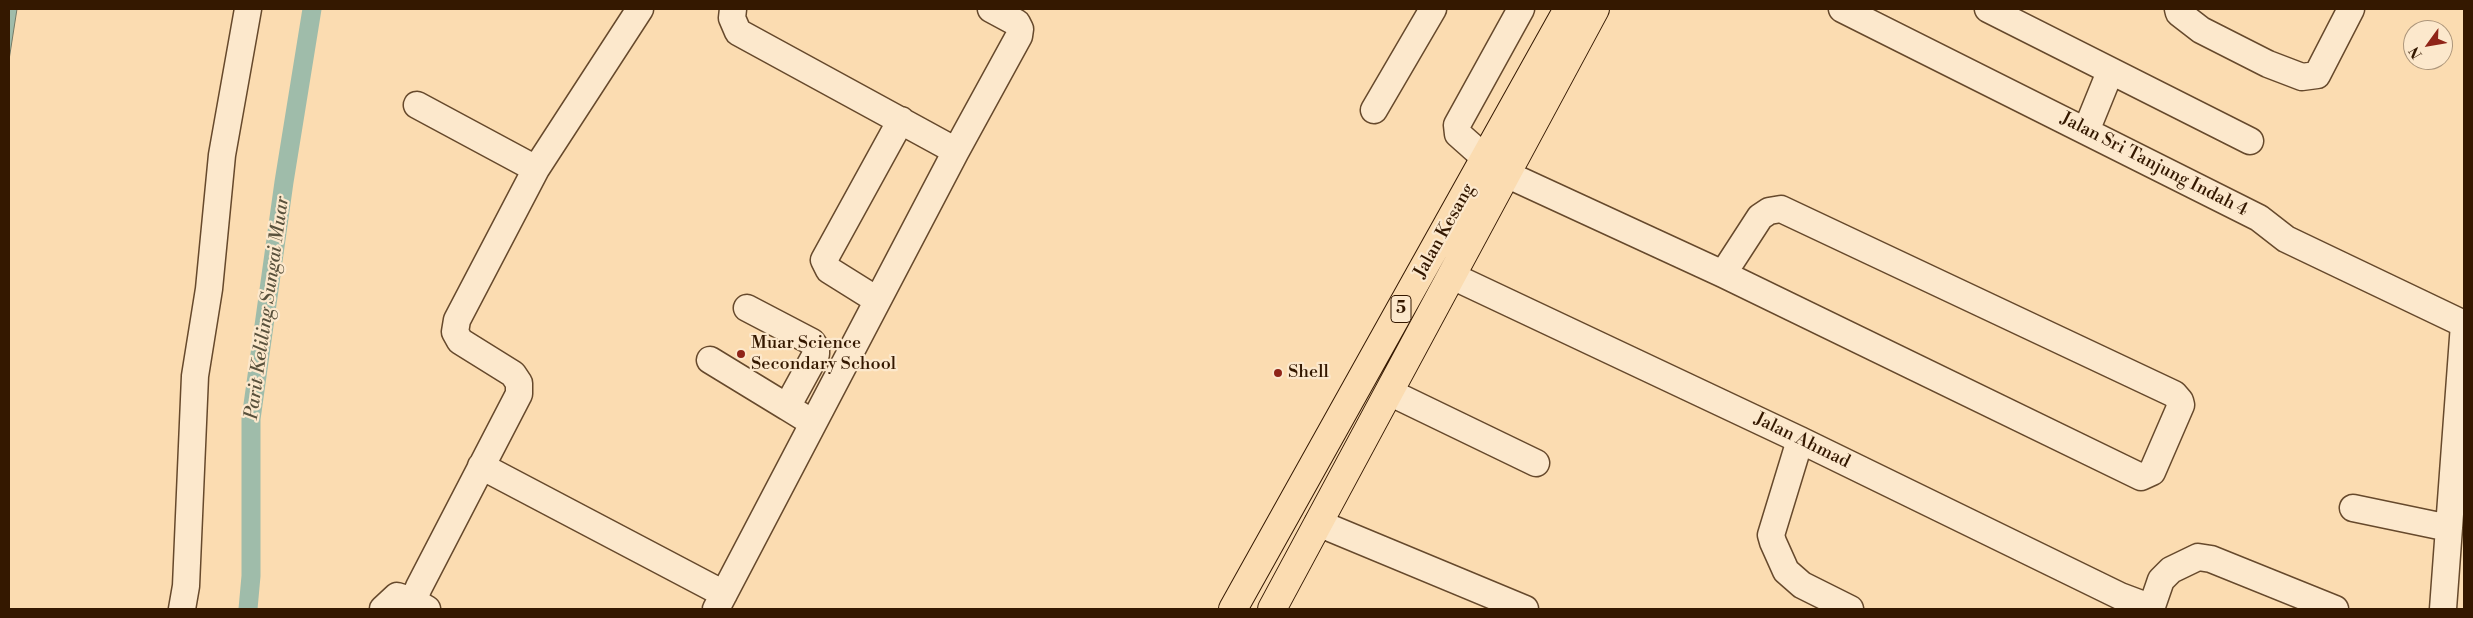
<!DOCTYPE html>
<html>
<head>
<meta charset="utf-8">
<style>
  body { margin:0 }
  #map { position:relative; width:2473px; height:618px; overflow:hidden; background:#fbdcb1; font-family:"Libre Bodoni",serif }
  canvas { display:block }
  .frame { position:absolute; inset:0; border:10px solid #341800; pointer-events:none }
  .north { position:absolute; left:2403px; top:20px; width:50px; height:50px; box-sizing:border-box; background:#fce8cc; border:1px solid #ac957a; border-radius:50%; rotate:238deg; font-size:14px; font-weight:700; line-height:20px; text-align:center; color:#341800 }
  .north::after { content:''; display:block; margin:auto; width:18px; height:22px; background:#8f2418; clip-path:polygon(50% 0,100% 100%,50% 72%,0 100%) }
</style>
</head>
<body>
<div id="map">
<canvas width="2473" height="618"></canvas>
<div class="frame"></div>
<div class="north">N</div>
</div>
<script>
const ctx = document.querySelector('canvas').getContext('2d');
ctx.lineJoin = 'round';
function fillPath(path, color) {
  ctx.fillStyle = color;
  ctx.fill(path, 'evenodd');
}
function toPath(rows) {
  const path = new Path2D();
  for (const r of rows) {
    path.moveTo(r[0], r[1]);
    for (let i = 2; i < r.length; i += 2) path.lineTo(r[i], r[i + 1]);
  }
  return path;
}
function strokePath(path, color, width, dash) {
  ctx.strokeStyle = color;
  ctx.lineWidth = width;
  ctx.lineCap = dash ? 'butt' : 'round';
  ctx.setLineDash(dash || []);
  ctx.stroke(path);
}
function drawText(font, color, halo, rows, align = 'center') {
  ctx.font = font + ' "Libre Bodoni",serif';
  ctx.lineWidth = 4.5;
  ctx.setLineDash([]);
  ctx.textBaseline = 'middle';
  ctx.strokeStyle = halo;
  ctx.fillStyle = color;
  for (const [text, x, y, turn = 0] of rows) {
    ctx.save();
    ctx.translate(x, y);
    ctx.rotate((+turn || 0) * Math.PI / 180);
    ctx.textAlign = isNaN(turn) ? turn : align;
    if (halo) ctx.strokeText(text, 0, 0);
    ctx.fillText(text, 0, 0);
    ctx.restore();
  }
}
const water = toPath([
  [9,9,17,9,9,60,9,9]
]);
fillPath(water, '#9fbcaa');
strokePath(water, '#747a66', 1);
strokePath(toPath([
  [248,609,251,576,251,419,284,182,312,9]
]), '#9fbcaa', 19);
const minor = toPath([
  [1842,9,2259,218,2286,239,2464,324],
  [1988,9,2250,141],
  [2178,9,2179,13,2201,30,2268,64,2302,77,2317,75,2351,9],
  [417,105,536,169],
  [1374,110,1433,9],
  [2086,131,2110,72],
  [956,151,1019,36,1020,29,1017,23,991,9],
  [1485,158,1458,134,1457,125,1521,9],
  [1506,174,1723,274,2141,477,2152,472,2181,405,2180,401,2174,394,1781,209,1769,211,1760,217,1723,274],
  [1452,276,1800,440,2120,596,2152,608],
  [877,300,829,270,824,260,901,120],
  [747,308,812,342,816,348,816,354,787,407,813,423],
  [710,360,787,407],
  [1389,392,1536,463],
  [1800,440,1771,535,1773,542,1786,571,1802,585,1850,609],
  [481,466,724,594],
  [2353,508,2449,528],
  [1318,523,1525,609],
  [182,609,186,586,195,376,209,289,222,155,248,9],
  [383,609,397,596,413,601],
  [427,609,413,601,419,587,519,394,519,383,513,374,460,341,455,332,457,320,536,169,640,9],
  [716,609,956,151,738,32,732,18,733,9],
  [2151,609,2161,580,2171,570,2198,557,2211,559,2335,609],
  [2443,609,2464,324]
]);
const major = toPath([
  [1233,609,1568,9],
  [1272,609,1595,9]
]);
strokePath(minor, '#66492c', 29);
strokePath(major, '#341800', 30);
strokePath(minor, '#fce8cc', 26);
strokePath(major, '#fbdcb1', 28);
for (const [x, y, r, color] of [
  [741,354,5,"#8f2418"],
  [1278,373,5,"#8f2418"]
]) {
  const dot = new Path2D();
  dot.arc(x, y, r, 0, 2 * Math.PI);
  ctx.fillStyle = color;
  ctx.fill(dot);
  strokePath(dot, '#fce8cc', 2);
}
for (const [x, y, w] of [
  [1401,309,20]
]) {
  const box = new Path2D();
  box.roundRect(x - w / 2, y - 13.5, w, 27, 4);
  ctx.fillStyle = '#fce8cc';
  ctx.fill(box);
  strokePath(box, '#341800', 1);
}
drawText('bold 16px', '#341800', null, [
  ["5",1401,309]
]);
drawText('18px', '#341800', '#fce8cc', [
  ["Jalan Sri Tanjung Indah 4",2154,165,27],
  ["Jalan Kesang",1445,231,-61],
  ["Jalan Ahmad",1802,441,26]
]);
drawText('18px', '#341800', '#fce8cc', [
  ["Muar Science",751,344],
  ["Secondary School",751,365],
  ["Shell",1288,373]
], 'left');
drawText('italic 19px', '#59513c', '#fce8cc', [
  ["Parit Keliling Sungai Muar",268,308,-82]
]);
</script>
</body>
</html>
